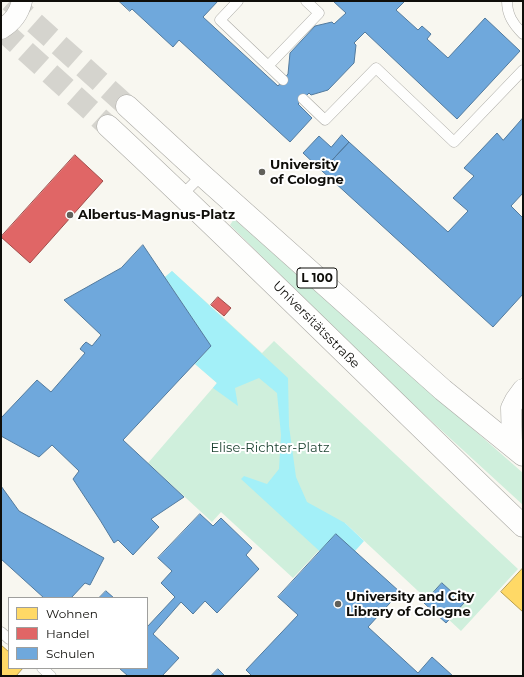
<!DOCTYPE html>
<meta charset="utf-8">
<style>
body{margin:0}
#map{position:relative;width:524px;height:677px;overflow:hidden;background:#f8f7f0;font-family:Montserrat,sans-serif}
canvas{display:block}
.frame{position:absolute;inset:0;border:2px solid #0f0e0a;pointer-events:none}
.legend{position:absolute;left:8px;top:597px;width:140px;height:72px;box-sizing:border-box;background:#fff;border:1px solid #9f9f9d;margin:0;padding:5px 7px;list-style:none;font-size:12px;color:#0f0e0a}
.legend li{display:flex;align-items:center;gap:8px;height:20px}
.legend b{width:20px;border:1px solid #9f9f9d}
</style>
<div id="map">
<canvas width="524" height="677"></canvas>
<div class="frame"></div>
<ul class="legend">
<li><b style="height:11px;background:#ffd966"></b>Wohnen</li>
<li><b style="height:11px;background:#e06666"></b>Handel</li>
<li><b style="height:11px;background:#6fa8dc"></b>Schulen</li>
</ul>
</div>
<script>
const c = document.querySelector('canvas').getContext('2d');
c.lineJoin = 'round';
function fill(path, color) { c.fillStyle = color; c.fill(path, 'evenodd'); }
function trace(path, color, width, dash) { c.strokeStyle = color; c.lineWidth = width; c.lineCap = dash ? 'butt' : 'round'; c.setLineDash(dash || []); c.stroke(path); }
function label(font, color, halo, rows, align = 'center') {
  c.font = font + ' Montserrat,sans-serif'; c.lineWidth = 4; c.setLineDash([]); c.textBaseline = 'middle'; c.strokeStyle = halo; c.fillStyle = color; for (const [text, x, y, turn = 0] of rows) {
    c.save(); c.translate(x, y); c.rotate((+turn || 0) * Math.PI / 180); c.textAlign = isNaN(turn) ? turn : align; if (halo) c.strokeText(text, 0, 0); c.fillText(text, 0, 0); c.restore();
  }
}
const green = new Path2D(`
 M234 219 523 473V505L393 386 230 225Z
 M172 271 262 353 274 341 518 569 461 631 345 523 293 578 221 512 212 522 148 463 217 383 195 364 211 346 165 277Z`);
const water = new Path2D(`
 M172 271 288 378 289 426 296 477 307 502 345 523 364 541 339 569 241 479 244 476 267 484 279 469 281 435 277 393 259 378 235 388 238 406 213 388 217 383 195 364 211 346 165 277Z`);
const homes = new Path2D(`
 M523 568V612L501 592Z
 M1 645 9 652V668H23L16 676H1Z`);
const shops = new Path2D(`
 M75 155 103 181 30 263 1 237Z
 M218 297 231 308 224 316 211 305Z`);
const schools = new Path2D(`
 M119 1H218L203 17 278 86 288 74 290 53 315 26 332 22 334 24 346 13 333 1H405L396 10 418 30 422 26 431 34 427 39 448 58 485 18 520 51 457 119 365 32 354 43 356 45 354 63 328 90 311 95 309 93 298 104 312 118 290 142 179 40 173 47 132 9 130 11Z
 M523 118V193L511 206 523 218V294L493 327 322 171 349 142 448 232 468 211 453 198 474 176 464 168 497 133 503 140Z
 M342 135 349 142 322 171 303 153 319 136 331 147Z
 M143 245 211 346 123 440 184 497 151 519 159 527 133 555 118 540 114 543 100 520 73 479 79 471 52 445 39 457 1 436V418L37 380 51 392 85 353 80 349 83 345 86 342 92 346 101 335 64 300 121 268Z
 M1 486 19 511 104 558 90 585 85 583 71 598H44L1 559Z
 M200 514 213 526 221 518 252 548 246 555 259 569 217 613 205 601 193 614 181 602 153 634 179 658 162 676H128L119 668H147V627L175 597 161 583 172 571 158 558Z
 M336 534 400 592 368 627 418 673 432 657 453 676H252L246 670 298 615 278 597Z
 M442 583 464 603 446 623 424 603Z
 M106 591 114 598H99Z
 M218 669 225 676H211Z`);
const primaryTunnel = new Path2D(`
 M10 1 127 106
 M1 29 108 126`);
const service = new Path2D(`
 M238 1 220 20 283 80
 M507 1C507 15 513 24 523 34
 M268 66 319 13 306 1
 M303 99 325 120 376 68 454 142 523 70
 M182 195 202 175
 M1 632 9 639
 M42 668 51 676`);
const minor = new Path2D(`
 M1 29C13 22 19 14 22 1
 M512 445 511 408 515 400 523 389`);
const primary = new Path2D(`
 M127 106 202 175 443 390 523 455
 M108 126C249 257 384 393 523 526`);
const markers = [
 [262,172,4,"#61605a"],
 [70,215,4,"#61605a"],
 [338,604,4,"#61605a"]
];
const shields = [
 [317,278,40]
];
const shieldNames = [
 ["L 100",317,278]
];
const poiNames = [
 ["University",270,165],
 ["of Cologne",270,180],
 ["Albertus-Magnus-Platz",78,215],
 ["University and City",346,597],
 ["Library of Cologne",346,612]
];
const streetNames = [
 ["Universitätsstraße",316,325,45]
];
const parkNames = [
 ["Elise-Richter-Platz",270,448]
];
fill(green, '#cfefdc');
fill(water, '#a3f0f8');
fill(homes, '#ffd966');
trace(homes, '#b79c4a', 1);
fill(shops, '#e06666');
trace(shops, '#a14c4a', 1);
fill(schools, '#6fa8dc');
trace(schools, '#527a9d', 1);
trace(primaryTunnel, '#d5d4ce', 22, [22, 11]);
trace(service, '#abaaa5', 11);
trace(minor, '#abaaa5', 21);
trace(primary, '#abaaa5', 23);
trace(service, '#fefefd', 10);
trace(minor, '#fefefd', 20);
trace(primary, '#fefefd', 22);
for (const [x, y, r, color] of markers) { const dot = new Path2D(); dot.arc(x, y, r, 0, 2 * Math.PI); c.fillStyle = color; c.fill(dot); trace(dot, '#fff', 1.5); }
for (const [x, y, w] of shields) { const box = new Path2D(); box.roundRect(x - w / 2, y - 10, w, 20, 3); c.fillStyle = '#fff'; c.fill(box); trace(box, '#0f0e0a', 1); }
label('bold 12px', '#0f0e0a', null, shieldNames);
label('bold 13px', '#0f0e0a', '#fff', poiNames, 'left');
label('13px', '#0f0e0a', '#fff', streetNames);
label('13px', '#193f2e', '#fff', parkNames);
</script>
